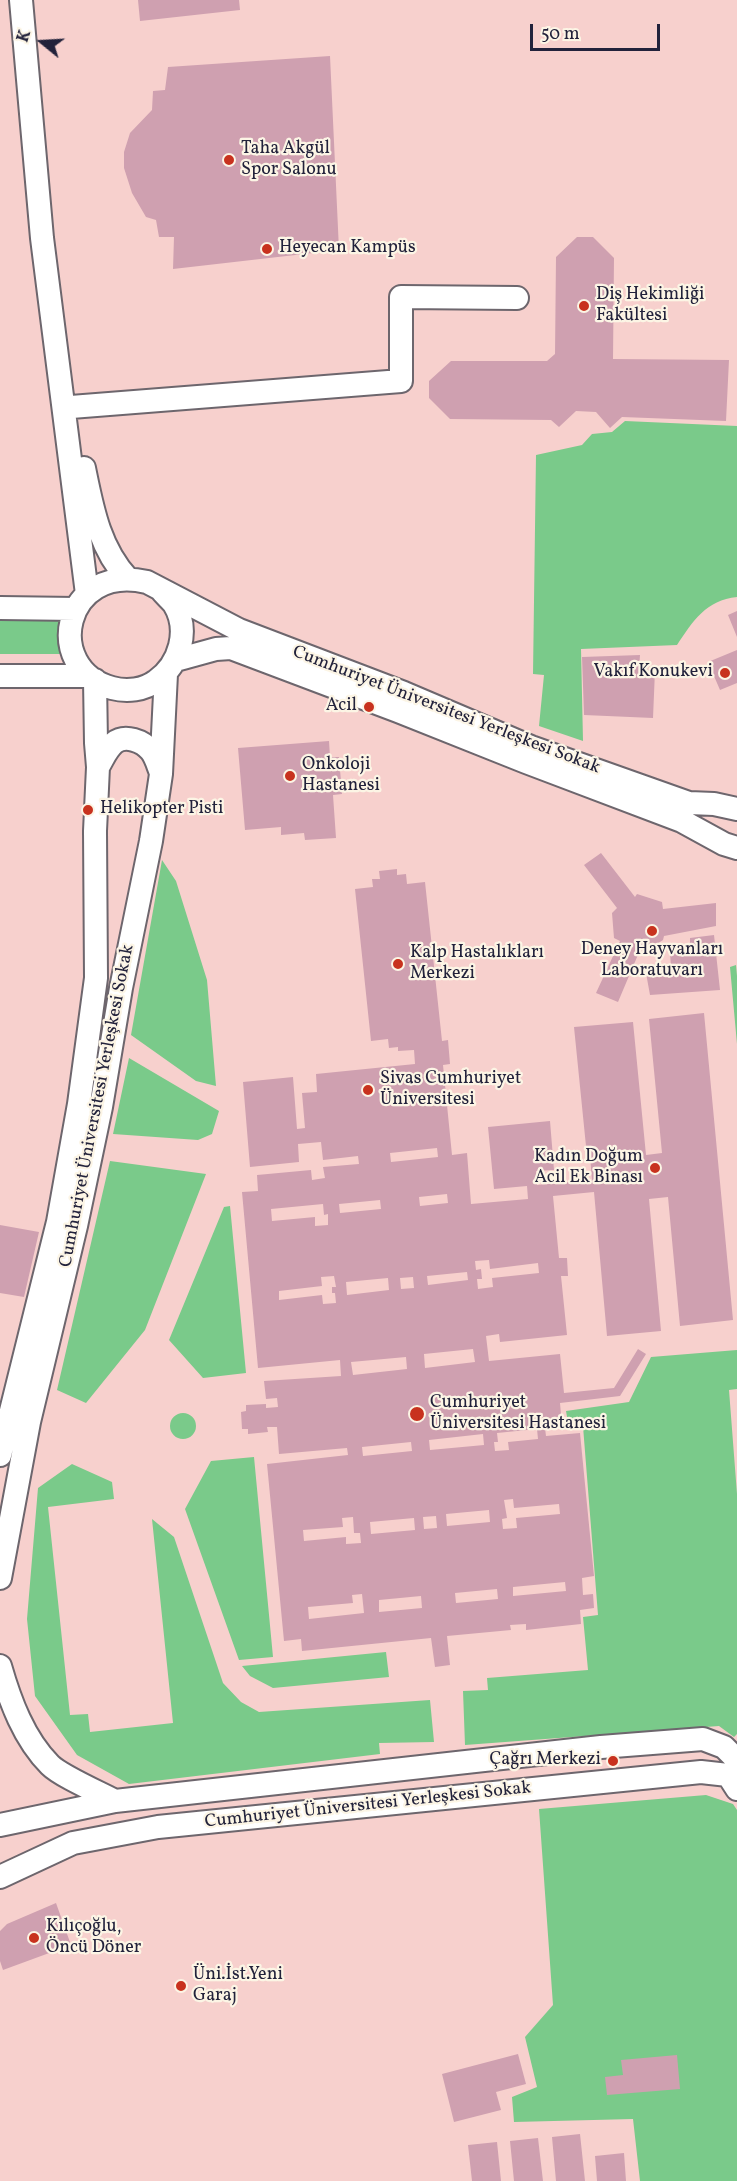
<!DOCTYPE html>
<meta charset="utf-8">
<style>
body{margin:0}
#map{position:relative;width:737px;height:2181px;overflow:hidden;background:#f7e3ca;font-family:Vollkorn,serif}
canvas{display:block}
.north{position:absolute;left:12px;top:12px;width:60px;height:60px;-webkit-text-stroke:4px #fcf5e5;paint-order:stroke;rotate:288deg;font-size:16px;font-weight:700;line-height:24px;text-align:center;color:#22223b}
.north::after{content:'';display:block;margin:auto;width:21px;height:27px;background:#22223b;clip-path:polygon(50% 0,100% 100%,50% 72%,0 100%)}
.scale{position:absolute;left:530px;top:24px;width:130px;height:27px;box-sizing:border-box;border:3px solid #22223b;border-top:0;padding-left:8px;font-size:18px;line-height:21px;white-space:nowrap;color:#22223b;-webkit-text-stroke:4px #fcf5e5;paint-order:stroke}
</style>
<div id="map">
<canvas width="737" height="2181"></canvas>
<div class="north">K</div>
<div class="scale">50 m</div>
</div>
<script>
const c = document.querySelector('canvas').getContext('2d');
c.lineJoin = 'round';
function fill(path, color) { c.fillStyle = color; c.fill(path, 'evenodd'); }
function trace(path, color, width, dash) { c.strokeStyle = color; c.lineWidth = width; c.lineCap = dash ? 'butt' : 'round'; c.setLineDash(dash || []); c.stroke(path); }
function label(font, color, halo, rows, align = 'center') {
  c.font = font + ' Vollkorn,serif'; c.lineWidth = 4.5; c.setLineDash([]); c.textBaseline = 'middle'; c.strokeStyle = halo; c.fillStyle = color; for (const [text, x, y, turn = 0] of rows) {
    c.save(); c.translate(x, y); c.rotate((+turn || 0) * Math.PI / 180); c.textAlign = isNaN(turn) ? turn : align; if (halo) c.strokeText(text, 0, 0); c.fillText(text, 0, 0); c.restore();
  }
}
const built = new Path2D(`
 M0 0H737V2181H0Z`);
const green = new Path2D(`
 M625 421 737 426V597C706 600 693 621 677 645L581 649 583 741 539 726 544 675 533 674 536 455 582 445 592 434 612 432Z
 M0 618 69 619 70 654H0Z
 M162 860 176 881 207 980 216 1086 196 1081 131 1035Z
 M736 965 737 976V1044L730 967Z
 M129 1058 219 1111 212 1134 198 1140 113 1134Z
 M110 1161 206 1174 145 1330 86 1403 57 1390Z
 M230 1206 246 1373 203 1378 169 1340 224 1207Z
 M737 1350V1389L729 1390 737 1494V1734L734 1737 719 1726 465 1745 463 1691 488 1690 487 1678 588 1670 583 1617 598 1615 584 1439 583 1426 569 1428 566 1411 629 1402 651 1357Z
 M170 1426a13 13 0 1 1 26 0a13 13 0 1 1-26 0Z
 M254 1457 273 1657 239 1660 185 1509 211 1461Z
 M72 1464 112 1482 114 1499 48 1507 70 1715 88 1714 90 1732 173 1723 152 1519 174 1537 223 1683 241 1702 259 1712 430 1700 434 1742 379 1743 380 1754 129 1784 77 1755 35 1696 27 1619 38 1488Z
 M386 1652 389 1677 273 1688 250 1676 242 1666Z
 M706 1795 733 1804 737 1810V2181H640L633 2119 514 2122 512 2097 537 2087 525 2037 553 2005 539 1809Z`);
const building = new Path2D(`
 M138 0H239L240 10 140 21Z
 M330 56 339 250 173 269 174 237H159L156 220 146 217 132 193 124 168V152L130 133 152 110 153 91 165 90 168 67Z
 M577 237H593L614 258 613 359 729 360 726 421 622 417 610 428 596 412 576 411 559 427 551 420 450 419 429 398V381L451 361H547L555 354 556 257Z
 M737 611V637L728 615Z
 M737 650V683L720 690 708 662Z
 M640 655 639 669 655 670 653 718 584 715 582 657Z
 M329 741 330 757H339L342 794 333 795 336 838 305 840 304 833 281 835V827L245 830 238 748Z
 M601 853 635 897 637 894 662 902 663 909 716 903V926L664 936 663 940 646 951 640 950 618 1002 596 993 620 941 614 938 612 913 617 908 584 865Z
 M397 869V875L406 874 407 884 425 882 442 1041 448 1040 450 1064 443 1065 452 1155 467 1153 471 1204 528 1199 527 1186 494 1189 488 1127 550 1121 554 1170 536 1171 537 1185 592 1180 590 1156H587L574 1027 633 1022 646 1155 662 1153 649 1019 704 1013 733 1320 680 1326 668 1197 649 1199 661 1331 607 1336 594 1192 553 1196 559 1258H567L568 1276H561L567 1335 500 1342 499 1334 486 1336 489 1361 560 1354 564 1393 614 1388 638 1349 646 1354 620 1396 560 1403 562 1426 545 1428 546 1436 580 1433 594 1576 582 1578 583 1595 593 1594 594 1608 580 1610 581 1624 526 1630V1624L510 1625 511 1630 447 1636 450 1665 435 1667 431 1638 302 1651 301 1639 284 1641 267 1464 348 1455 347 1448 279 1454 277 1427H267L268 1432 248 1434V1429H242L241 1412 246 1411V1405L266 1404V1408L278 1407 277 1398 266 1399 264 1381 341 1376 340 1360 258 1368 242 1192 258 1191 257 1175 311 1170 312 1180 325 1178 323 1167 359 1164 358 1156 323 1160 321 1142 298 1144 299 1162 250 1167 243 1082 293 1077 297 1129 305 1128 302 1093 317 1092 316 1074 415 1064 414 1050 398 1051V1047L389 1048 388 1039 371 1041 355 889 373 887 372 879H380L379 871ZM437 1148 438 1157 391 1162 390 1153ZM447 1194 448 1203 420 1206 419 1197ZM380 1200 381 1209 340 1213 339 1204ZM323 1204 324 1215 328 1214V1225L315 1226V1217L272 1221 271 1209ZM489 1260 490 1269 538 1263 539 1273 492 1278 493 1287 478 1289 477 1279H482L481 1269 476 1270 475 1261ZM467 1272 468 1280 428 1285 427 1276ZM334 1276 336 1287H332V1293H335L336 1303 323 1304 322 1295 279 1300V1291L322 1286 321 1277ZM413 1277 414 1288 401 1289 400 1278ZM388 1278 389 1290 347 1295 346 1282ZM473 1349 475 1362 425 1368 424 1354ZM406 1357 407 1369 353 1375 351 1362ZM537 1429 538 1439 508 1442 509 1450 495 1451 494 1442H498L497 1433ZM483 1434 484 1445 430 1450 429 1440ZM411 1442 412 1451 363 1456 362 1447ZM513 1499 514 1508 559 1504 560 1514 516 1518 517 1528 503 1529 502 1519 507 1518 504 1500ZM489 1510 490 1522 447 1526 446 1514ZM436 1516 437 1528 424 1529 423 1517ZM353 1517 354 1533H360L361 1543 346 1544V1537L304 1541 303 1530 343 1527 342 1518ZM414 1518 415 1530 371 1534 370 1522ZM565 1582 566 1591 513 1596V1587ZM497 1589 498 1599 456 1603 455 1593ZM362 1594 364 1613 309 1619 308 1607 353 1603 352 1595ZM421 1596 422 1608 379 1612V1600Z
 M714 935 720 990 650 995 646 973 671 968 670 952 690 949V938Z
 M0 1225 39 1232 24 1297 0 1293Z
 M56 1903 71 1945 3 1970 0 1961V1931L7 1924Z
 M518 2054 526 2084 496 2092 501 2110 454 2122 442 2074Z
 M677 2055 680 2089 607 2095 605 2077 623 2075 621 2060Z
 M580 2134 585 2181H556L552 2137Z
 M538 2138 543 2181H514L510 2141Z
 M497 2142 501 2181H472L468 2145Z
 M624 2153 626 2181H597L595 2156Z`);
const minor = new Path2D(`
 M21 0 42 238 87 594
 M71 407 401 381V297L517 298
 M84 468C92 507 99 548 128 579
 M161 590C165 595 170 599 174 604 190 630 180 664 156 681 144 690 127 692 112 688 42 669 63 562 147 582L239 630 404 693 531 747 689 803 714 804 737 809
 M0 608 76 609
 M176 660 216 649 231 648 398 711 526 762 682 821 724 844 737 848
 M0 676H88
 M98 767C103 759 106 750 114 743 125 734 143 741 151 751 156 757 158 766 161 773
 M0 1455 58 1222 79 1104 96 978 95 831 98 767 96 743 95 680
 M0 1578 29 1422 76 1226 101 1107 121 988 151 841 161 774 166 674
 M0 1666C10 1701 24 1739 50 1765 61 1776 100 1793 115 1801
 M0 1825 115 1801 601 1747 703 1739 724 1747 737 1760
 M0 1877 73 1843 158 1827 701 1772 728 1775 737 1789`);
const markers = [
 [229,160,6,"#c8321e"],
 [267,249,6,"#c8321e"],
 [584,306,6,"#c8321e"],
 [725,673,6,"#c8321e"],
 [369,707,6,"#c8321e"],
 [290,776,6,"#c8321e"],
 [88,810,6,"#c8321e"],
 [652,931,6,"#c8321e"],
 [398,964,6,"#c8321e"],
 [368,1090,6,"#c8321e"],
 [655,1168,6,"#c8321e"],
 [417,1414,8,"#c8321e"],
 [613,1761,6,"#c8321e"],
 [34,1938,6,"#c8321e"],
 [181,1986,6,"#c8321e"]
];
const poiNames = [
 ["Taha Akgül",241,150],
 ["Spor Salonu",241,171],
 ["Heyecan Kampüs",279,249],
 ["Diş Hekimliği",596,296],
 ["Fakültesi",596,317],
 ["Vakıf Konukevi",713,673,"right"],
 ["Acil",357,707,"right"],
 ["Onkoloji",302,766],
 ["Hastanesi",302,787],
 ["Helikopter Pisti",100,810],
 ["Deney Hayvanları",652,951,"center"],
 ["Laboratuvarı",652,972,"center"],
 ["Kalp Hastalıkları",410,954],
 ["Merkezi",410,975],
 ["Sivas Cumhuriyet",380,1080],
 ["Üniversitesi",380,1101],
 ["Kadın Doğum",643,1158,"right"],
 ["Acil Ek Binası",643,1179,"right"],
 ["Cumhuriyet",430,1404],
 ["Üniversitesi Hastanesi",430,1425],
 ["Çağrı Merkezi",601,1761,"right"],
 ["Kılıçoğlu,",46,1928],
 ["Öncü Döner",46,1949],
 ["Üni.İst.Yeni",193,1976],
 ["Garaj",193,1997]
];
const streetNames = [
 ["Cumhuriyet Üniversitesi Yerleşkesi Sokak",446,711,21],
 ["Cumhuriyet Üniversitesi Yerleşkesi Sokak",98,1106,-79],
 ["Cumhuriyet Üniversitesi Yerleşkesi Sokak",368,1806,-6]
];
fill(built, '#f7d0cd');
fill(green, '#7aca8a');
fill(building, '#cfa0b0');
trace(minor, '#6d666d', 26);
trace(minor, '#fff', 22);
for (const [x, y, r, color] of markers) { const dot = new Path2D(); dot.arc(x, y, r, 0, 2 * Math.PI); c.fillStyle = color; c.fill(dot); trace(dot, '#fcf5e5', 2); }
label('18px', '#22223b', '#fcf5e5', poiNames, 'left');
label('18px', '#22223b', '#fcf5e5', streetNames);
</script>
